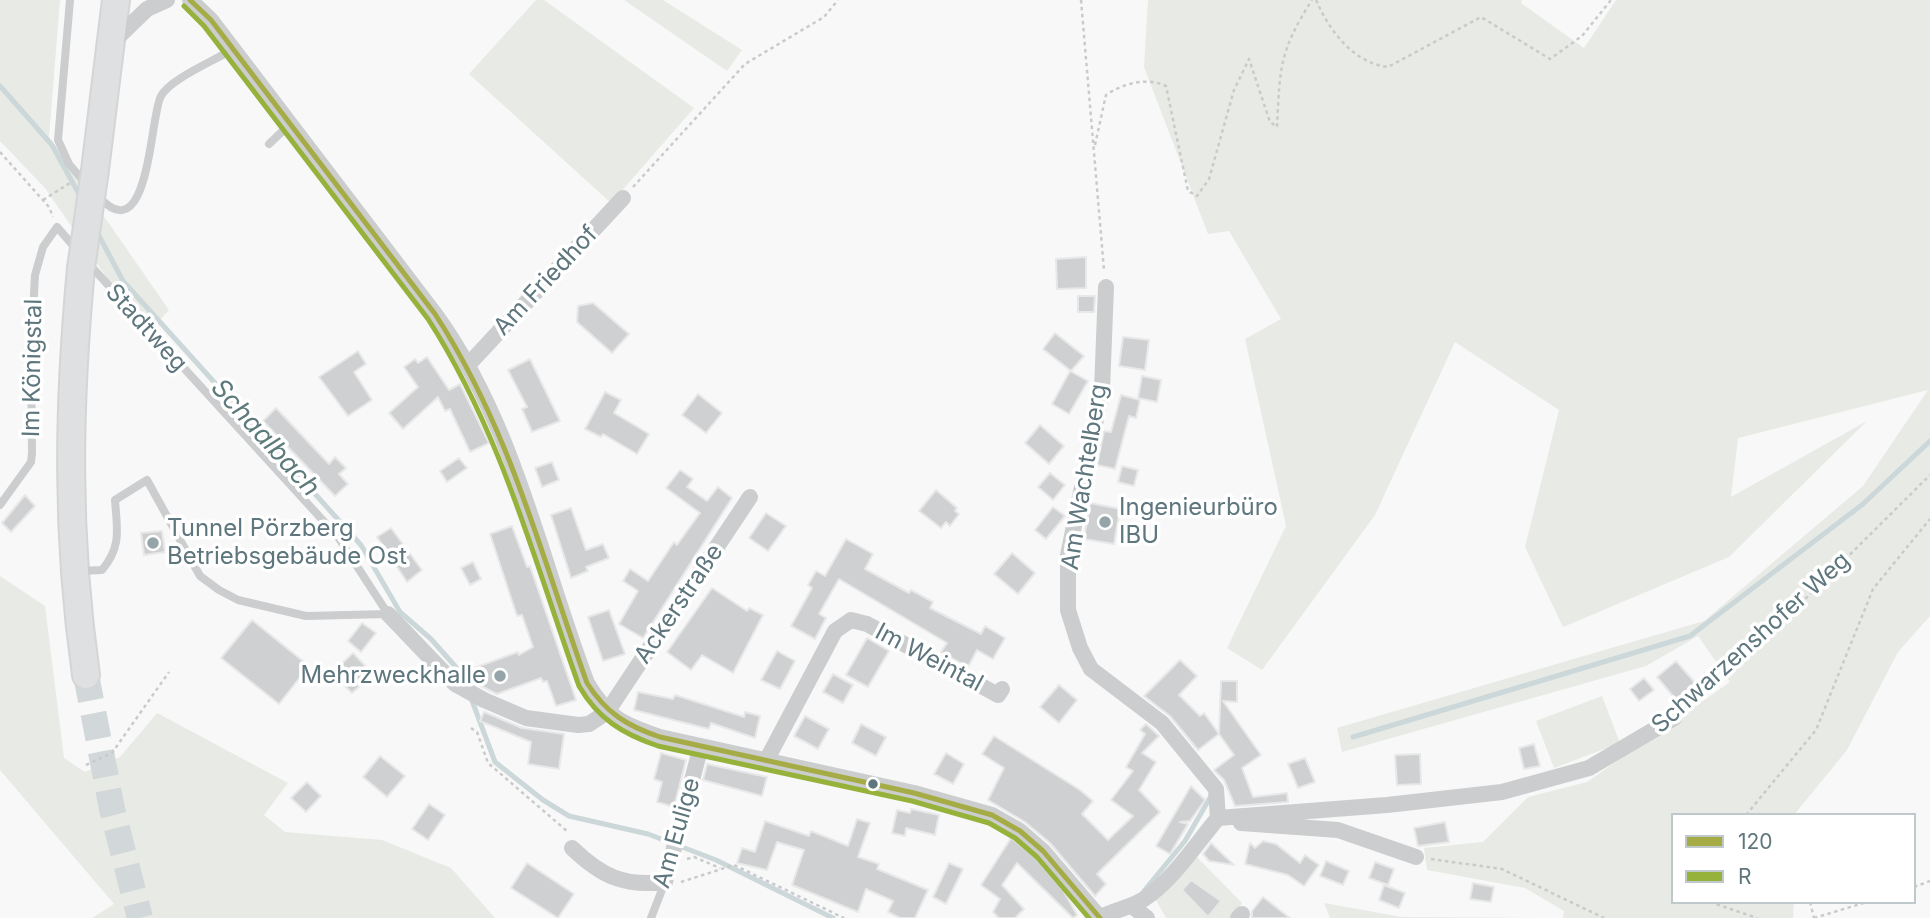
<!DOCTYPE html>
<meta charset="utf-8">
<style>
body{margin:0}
#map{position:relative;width:1930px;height:918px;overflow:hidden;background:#f8f8f8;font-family:Inter,sans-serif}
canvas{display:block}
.legend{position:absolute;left:1671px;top:813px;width:245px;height:91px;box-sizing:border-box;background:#fff;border:2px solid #bfc8cb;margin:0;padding:9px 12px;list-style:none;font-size:21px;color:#5e767d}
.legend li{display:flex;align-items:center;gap:14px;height:35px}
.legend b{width:35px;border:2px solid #bfc8cb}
</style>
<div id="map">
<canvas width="1930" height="918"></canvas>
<ul class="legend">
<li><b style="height:9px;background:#a6ac45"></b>120</li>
<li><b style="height:9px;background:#97b23b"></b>R</li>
</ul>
</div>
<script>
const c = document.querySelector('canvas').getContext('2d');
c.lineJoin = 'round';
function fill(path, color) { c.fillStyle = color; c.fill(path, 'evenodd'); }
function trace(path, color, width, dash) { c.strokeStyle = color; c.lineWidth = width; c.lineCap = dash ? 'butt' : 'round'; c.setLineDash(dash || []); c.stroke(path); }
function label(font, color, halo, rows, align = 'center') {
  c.font = font + ' Inter,sans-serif'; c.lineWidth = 7; c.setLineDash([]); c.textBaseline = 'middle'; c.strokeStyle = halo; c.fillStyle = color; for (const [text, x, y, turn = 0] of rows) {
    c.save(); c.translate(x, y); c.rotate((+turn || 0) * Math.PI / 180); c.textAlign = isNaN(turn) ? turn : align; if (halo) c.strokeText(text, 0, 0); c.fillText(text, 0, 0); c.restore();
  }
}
const green = new Path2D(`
 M0 0H60L49 137 169 310 146 335 45 188 0 141Z
 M536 0H544L694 108 611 203 469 74Z
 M624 0H663L742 50 727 71Z
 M1148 0H1522L1521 3 1584 48 1616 0H1930V616L1898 652 1847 750 1794 815H1673V902H1794L1793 918H1563L1564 911 1525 888 1427 870 1424 848 1483 842 1528 797 1587 782 1730 682 1698 636 1646 666 1342 752 1337 728 1704 621 1863 486 1928 390 1738 438 1731 497 1867 421 1729 557 1563 627 1525 547 1559 410 1455 342 1375 515 1262 670 1227 648 1286 526 1245 339 1281 319 1229 231 1208 234 1144 67Z
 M0 576 45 606 64 758 85 772 120 757 157 713 288 783 264 815 285 832 382 840 451 868 495 918H92L114 904 0 770Z
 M1602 696 1620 743 1554 768 1536 721Z
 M1195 855 1242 903 1233 918H1166L1156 900Z
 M1324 903 1402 917 1546 918H1330Z`);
const stream = new Path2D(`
 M0 86 52 145 81 198
 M97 232 123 281 361 545 400 612 431 639 462 674 466 686
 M471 698 495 762 543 800 569 816 648 834 716 860 833 918
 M1353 737 1690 636 1863 504 1930 441
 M1144 891 1185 841 1211 796`);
const building = new Path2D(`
 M1086 257V288L1057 289 1056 259Z
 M1078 296H1095L1094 312H1078Z
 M593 303 629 334 612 353 577 322 578 306Z
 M1055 333 1084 356 1071 371 1043 349Z
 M1123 337 1149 340 1145 370 1119 366Z
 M358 351 366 364 354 372 372 400 348 416 319 377Z
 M427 357 449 390 460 384 489 443 470 452 450 409 445 411 438 397 403 429 389 413 418 387 404 367 415 359 418 363Z
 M530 359 560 421 532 432 522 409 527 407 508 370Z
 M1070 371 1088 381 1069 414 1052 404Z
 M1142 376 1161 380 1157 402 1138 398Z
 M605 392 621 400 614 413 649 434 637 454 603 434 601 437 585 429Z
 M698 394 722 413 706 433 682 415Z
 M1121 395 1140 400 1136 418 1129 416 1115 469 1097 465 1104 431 1111 432Z
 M276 408 329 464 335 457 346 468 339 474 348 484 335 496 263 421Z
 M1040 425 1064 446 1049 464 1025 443Z
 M459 458 467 468 447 482 440 471Z
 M552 462 559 480 542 487 535 468Z
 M1122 466 1138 470 1134 486 1118 482Z
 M680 470 693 479 687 487 707 501 718 487 732 498 643 638 619 624 638 591 623 581 630 569 648 581 674 542 677 545 700 513 666 488Z
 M1050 473 1065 485 1053 500 1038 487Z
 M936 490 957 508 955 511 959 514 950 526 946 522 941 528 919 511Z
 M25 495 35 506 11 532 2 523Z
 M1090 503 1120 509 1114 544 1084 539Z
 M1053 507 1065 516 1046 539 1035 530Z
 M571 508 586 550 603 544 609 558 586 567 588 571 571 578 551 515Z
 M766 513 786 526 768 551 749 538Z
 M512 526 527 567 530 566 576 700 556 706 547 681 543 682 541 678 497 694 481 686 474 668 518 652 519 655 533 647 522 615 517 616 490 534Z
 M391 528 422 570 407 582 377 537Z
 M162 531 165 552 144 555 141 533Z
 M846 539 873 554 865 569 909 593 911 590 933 602 930 608 981 634 985 626 1005 638 993 659 977 650 968 667 941 652 947 643 839 579 819 614 826 618 815 639 791 626 812 588 808 585 816 571 825 576Z
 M1012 553 1035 573 1018 594 994 574Z
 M473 562 481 579 470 585 461 568Z
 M712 588 747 611 749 608 763 615 733 673 702 655 691 670 667 652Z
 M609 610 625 654 603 661 588 617Z
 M252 620 309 666 279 704 221 658Z
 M362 623 376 633 361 652 348 641Z
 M867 638 889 651 868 687 846 675Z
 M777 651 795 661 780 689 761 680Z
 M353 653 373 674 352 693 332 673Z
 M1180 660 1197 676 1179 695 1200 716 1204 713 1219 734 1198 750 1170 716 1144 696Z
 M1676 661 1698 686 1678 702 1657 677Z
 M833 674 853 685 843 703 823 692Z
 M1644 678 1654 690 1639 701 1630 689Z
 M1221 681H1237V702L1223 701 1261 755 1242 768 1253 797 1287 793 1288 802 1235 806 1224 780 1214 770 1234 755 1219 734Z
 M1059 685 1077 700 1059 723 1040 707Z
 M638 692 673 699 675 695 744 717 745 712 760 716 755 738 711 723 709 729 634 710Z
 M484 712 522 728 564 734 559 769 528 764 531 742 480 721Z
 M805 716 829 729 818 749 794 736Z
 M861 724 886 737 876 756 852 743Z
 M1146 724 1159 736 1142 753 1156 762 1139 790 1160 812 1097 874 1106 884 1095 896 1050 843 1025 822 988 800 1004 768 982 754 994 736 1080 790 1093 801 1082 814 1108 840 1133 816 1111 800 1133 771 1126 767 1145 734 1140 730Z
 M1534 744 1540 766 1524 769 1519 748Z
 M661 753 686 760 674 807 657 802 662 782 654 779Z
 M946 753 964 764 953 784 934 774Z
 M1420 754 1421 784 1397 785 1395 755Z
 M380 756 405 776 387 797 363 777Z
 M1305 758 1315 782 1298 788 1288 764Z
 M707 764 767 777 762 796 703 780Z
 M307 782 321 796 306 812 291 798Z
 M1191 786 1205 800 1190 821 1180 822 1188 824 1170 854 1156 846Z
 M429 804 445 815 428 840 412 829Z
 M911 809 939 815 935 835 906 828 905 836 892 833 897 810 910 813Z
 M857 819 870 823 858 857 879 864 877 869 928 890 915 918H900L888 912 893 901 866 889 858 912 792 885 804 850 777 842 767 870 737 863 742 848 755 852 765 821 809 836 811 831 848 846Z
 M1445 822 1449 842 1418 846 1414 828Z
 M1011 838 1036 858 1063 890 1077 915 1073 918 1017 863 1002 885 1024 909 1015 918H999L993 912 1000 899 981 885Z
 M1263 841 1276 844 1300 863 1305 855 1319 865 1304 886 1288 875 1245 864 1250 843 1255 848Z
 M1211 843 1234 865 1209 861 1203 854Z
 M1326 861 1349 871 1343 885 1320 876Z
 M1375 862 1394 869 1388 885 1369 878Z
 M527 863 574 894 558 918 511 888Z
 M949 863 963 869 946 904 933 897Z
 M1191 880 1221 901 1208 917 1182 890Z
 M1473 883 1494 887 1491 902 1470 899Z
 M1384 885 1405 893 1399 908 1379 900Z
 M1263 897 1290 918H1252V911Z`);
const primaryTunnel = new Path2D(`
 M86 675 112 809 140 918`);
const path = new Path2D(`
 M1081 0 1104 270
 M1316 0C1329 30 1353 63 1388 67L1481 17 1550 59 1582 36 1611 0
 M1095 145 1106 95C1124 83 1147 77 1166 86L1188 191 1197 196 1209 179 1234 90 1249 59 1270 122 1277 127C1280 67 1279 52 1312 0
 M0 152 49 207 53 217
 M633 187 745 64 824 17 838 0
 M43 200 70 183
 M1686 707 1785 619 1930 475
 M471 728 477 732 488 763 568 832
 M86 765 112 753 169 672
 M1746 815 1816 730 1873 589 1930 519
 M687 859 694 857 720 868
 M1431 859 1502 869 1604 918
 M681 882 734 865 844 918
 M1914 887 1930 881
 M1710 902 1757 918
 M1810 902 1814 918
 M1814 918 1867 902`);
const service = new Path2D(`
 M70 0 58 140 69 164 87 185
 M269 144 290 124
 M99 197C150 253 150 114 161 96 170 79 214 61 233 49
 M89 264 338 537 388 614
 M0 505 31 462 32 453 31 352 35 275 43 247 57 227 78 251
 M80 571 102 570C122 546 117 529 115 500L147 480 200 576 219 590 238 600 306 616 388 614
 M651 918 665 882`);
const minor = new Path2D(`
 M190 0 211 20 435 314C514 423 540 559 587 683 608 718 622 724 660 737L914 793 992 815 1020 831 1043 851 1100 918
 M113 42 147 9 167 0
 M1106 287 1102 390 1068 555V610L1080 648 1091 669 1162 723 1216 789 1218 818
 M469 364 623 198
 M388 614 455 684 484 700 526 718 578 725 589 724 607 712 750 497
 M766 761 835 631 851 620 867 624 998 695 1002 689
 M1218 818 1387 805 1502 792 1589 768 1674 718
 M1241 823 1338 830 1416 857
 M572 848C601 876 624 887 665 882L701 746
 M1132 906 1147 918
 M1099 918C1114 910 1130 908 1144 899 1173 880 1196 844 1218 818
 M1238 918 1242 914`);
const primary = new Path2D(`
 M95 170 116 0
 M81 268C68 409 66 534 86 675`);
const primaryBridge = new Path2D(`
 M81 268 95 170`);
const bus1 = new Path2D(`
 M190 0 211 20 435 314C510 429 541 555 587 683 606 713 627 726 660 737L914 793 992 815 1020 831 1043 851 1100 918`);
const bus2 = new Path2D(`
 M184 6 204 26 428 319C501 432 534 560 579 686 598 719 623 734 658 746L912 801 989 823 1015 838 1037 857 1089 918`);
const markers = [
 [1105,522,7,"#94a4a8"],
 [153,543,7,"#94a4a8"],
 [500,676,7,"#94a4a8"],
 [873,784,6,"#5e767d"]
];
const streetNames = [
 ["Am Friedhof",546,281,-47],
 ["Stadtweg",146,328,48],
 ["Im Königstal",33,368,-89],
 ["Am Wachtelberg",1085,477,-81],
 ["Ackerstraße",679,604,-56],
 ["Schwarzenshofer Weg",1751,643,-42],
 ["Im Weintal",929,658,28],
 ["Am Eulige",677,833,-74]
];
const poiNames = [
 ["Ingenieurbüro",1119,508],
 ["IBU",1119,536],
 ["Tunnel Pörzberg",167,529],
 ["Betriebsgebäude Ost",167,557],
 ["Mehrzweckhalle",486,676,"right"]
];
const waterNames = [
 ["Schaalbach",265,438,48]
];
fill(green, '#e8eae5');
trace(stream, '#cbd7d8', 5);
fill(building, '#ced0d1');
trace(building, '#e8e8e8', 2);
trace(primaryTunnel, '#d2d8d9', 26, [26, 13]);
trace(primary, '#d4d5d6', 30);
trace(path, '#c9cbcb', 2.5, [3.5, 3.5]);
trace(service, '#cbcdce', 8);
trace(minor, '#cbcdce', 16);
trace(primary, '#dfe0e1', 26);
trace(primaryBridge, '#d4d5d6', 30, []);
trace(primaryBridge, '#dfe0e1', 26);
trace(bus1, '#a6ac45', 5);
trace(bus2, '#97b23b', 5);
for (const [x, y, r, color] of markers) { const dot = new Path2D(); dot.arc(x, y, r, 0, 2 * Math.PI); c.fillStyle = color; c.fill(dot); trace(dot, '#fff', 2.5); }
label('24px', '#5e767d', '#fff', streetNames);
label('24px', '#5e767d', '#fff', poiNames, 'left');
label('italic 26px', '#5e7b7c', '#fff', waterNames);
</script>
